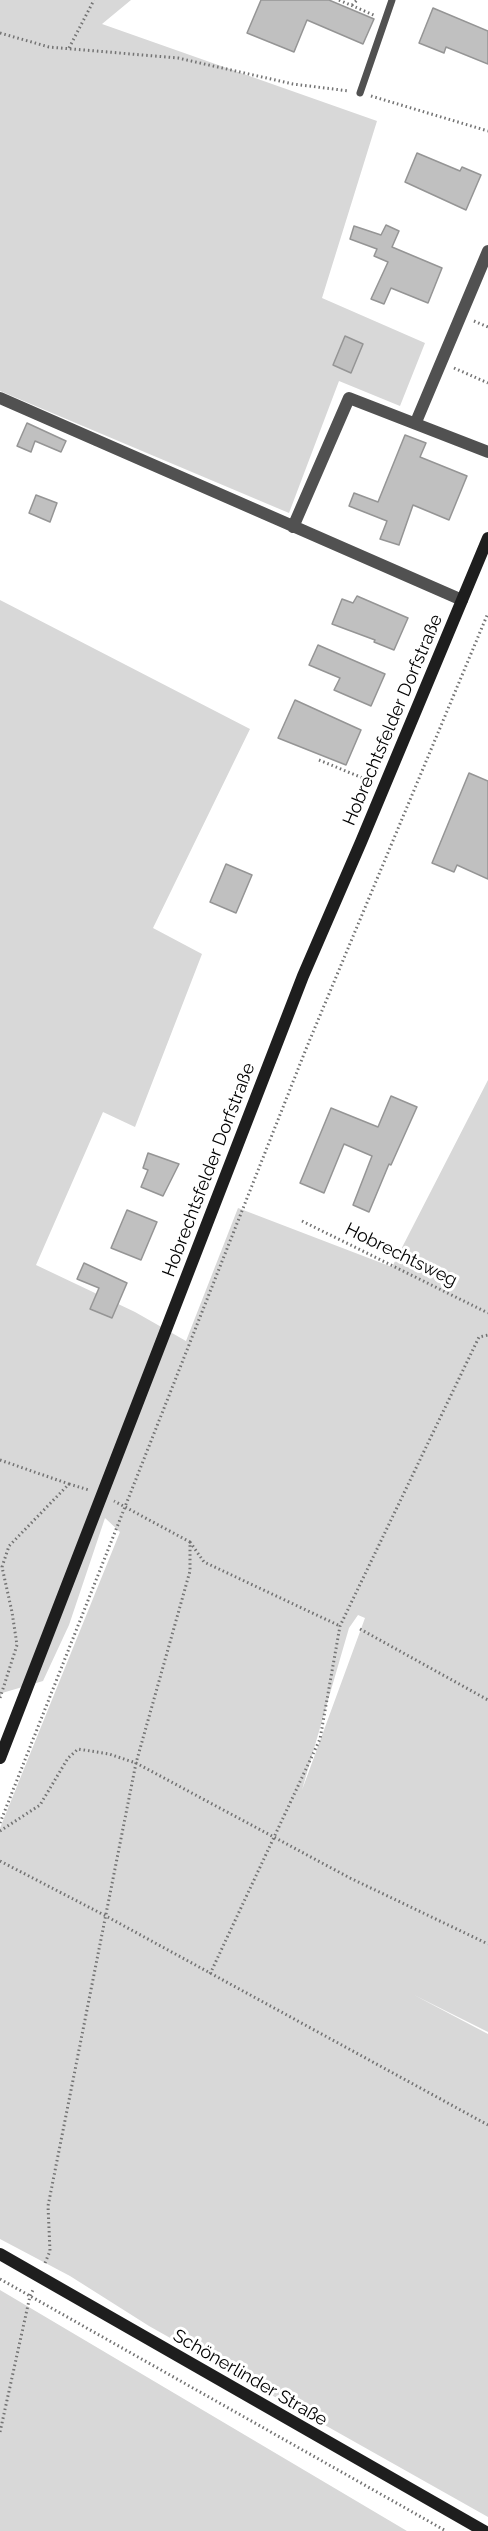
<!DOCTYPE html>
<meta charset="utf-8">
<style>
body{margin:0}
canvas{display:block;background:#fff}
</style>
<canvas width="488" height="2531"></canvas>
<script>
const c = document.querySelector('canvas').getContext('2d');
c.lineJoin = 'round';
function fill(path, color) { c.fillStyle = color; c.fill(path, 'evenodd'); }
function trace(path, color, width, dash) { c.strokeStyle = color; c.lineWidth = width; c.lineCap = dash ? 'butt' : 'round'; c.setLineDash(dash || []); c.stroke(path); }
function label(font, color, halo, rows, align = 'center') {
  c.font = font + ' Raleway,sans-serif'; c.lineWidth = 6; c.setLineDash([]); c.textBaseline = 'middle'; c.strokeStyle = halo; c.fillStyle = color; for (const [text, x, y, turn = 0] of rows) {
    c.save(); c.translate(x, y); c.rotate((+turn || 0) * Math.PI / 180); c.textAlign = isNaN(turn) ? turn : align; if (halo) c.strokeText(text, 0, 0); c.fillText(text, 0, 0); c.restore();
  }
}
const green = new Path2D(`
 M0 0H131L102 24 377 121 322 298 425 343 400 406 339 381 289 513 0 391Z
 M0 600 250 729 153 928 202 954 135 1127 103 1112 36 1265 135 1312 186 1341 238 1208 392 1267 488 1080V2032L414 1995 488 2034V2517L149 2326 70 2276 0 2239V1828L120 1532 105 1518 69 1625 43 1681 2 1693 0 1698ZM358 1615 365 1618 302 1790 349 1628Z
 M0 2290 407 2531H0Z`);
const building = new Path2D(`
 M261 0H329L374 19 363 44 307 20 294 52 247 33Z
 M433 8 488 31V64L446 47 444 53 419 43Z
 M417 153 460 171 462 167 481 175 466 210 405 182Z
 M386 225 399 231 392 247 442 268 428 303 391 288 384 304 371 299 388 262 374 256 377 249 350 239 354 226 381 235Z
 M345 336 363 344 351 373 333 365Z
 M27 423 66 441 61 452 35 441 31 452 17 446Z
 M405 435 426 443 420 457 467 476 449 520 413 505 399 545 380 539 387 521 349 506 354 493 378 502Z
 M36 495 57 503 50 522 29 513Z
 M357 596 408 618 394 650 374 642 375 640 332 624 342 599 353 603Z
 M318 645 385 674 371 706 334 690 340 678 309 665Z
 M295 700 361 730 346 765 278 738Z
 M469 773 488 781V879L457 865 454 872 432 863Z
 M226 864 252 875 236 913 210 902Z
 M391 1096 417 1107 391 1165 389 1164 369 1212 353 1205 372 1156 344 1144 324 1193 300 1183 331 1108 378 1127Z
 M148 1153 179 1164 163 1196 141 1187 148 1170 143 1168Z
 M127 1210 157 1222 141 1260 111 1248Z
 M84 1263 127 1283 112 1318 90 1309 99 1288 77 1279Z`);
const path = new Path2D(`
 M339 0 376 16
 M352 5 357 0
 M0 33 49 47 178 58 293 84 349 91
 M69 48 94 0
 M371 96 488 131
 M474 321 488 327
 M454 368 488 383
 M319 760 370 781
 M302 1221 488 1313
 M0 1460 69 1484 9 1546 2 1567 12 1612 17 1645 0 1698
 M69 1484 89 1490
 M190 1542 204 1562 340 1626
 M360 1629 488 1700
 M0 1823 306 1049 488 613
 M0 1831 40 1805 68 1758 78 1749 109 1754 136 1763 350 1878 488 1944
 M0 1861 104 1915 488 2125
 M210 1974 320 1739 340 1626 479 1337 488 1335
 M45 2263 50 2251 48 2206 136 1763 190 1571V1542L114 1501
 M0 2279 446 2531
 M0 2432 30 2296 34 2288`);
const lane = new Path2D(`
 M360 93 392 0`);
const street = new Path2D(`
 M0 398 462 600
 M416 422 488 251
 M293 527 349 398 488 452`);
const secondary = new Path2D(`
 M0 1758 303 976 361 842 488 538
 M0 2254 484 2531`);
const streetNames = [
 ["Hobrechtsfelder Dorfstraße",393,720,-67],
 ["Hobrechtsfelder Dorfstraße",209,1170,-69],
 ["Hobrechtsweg",401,1255,26],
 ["Schönerlinder Straße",250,2378,30]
];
fill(green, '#d8d8d8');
fill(building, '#c0c0c0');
trace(building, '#959595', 1.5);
trace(path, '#737373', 3, [1.5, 3]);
trace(lane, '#515151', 7);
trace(street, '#515151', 12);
trace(secondary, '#1e1e1e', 12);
label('18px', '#000', '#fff', streetNames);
</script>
